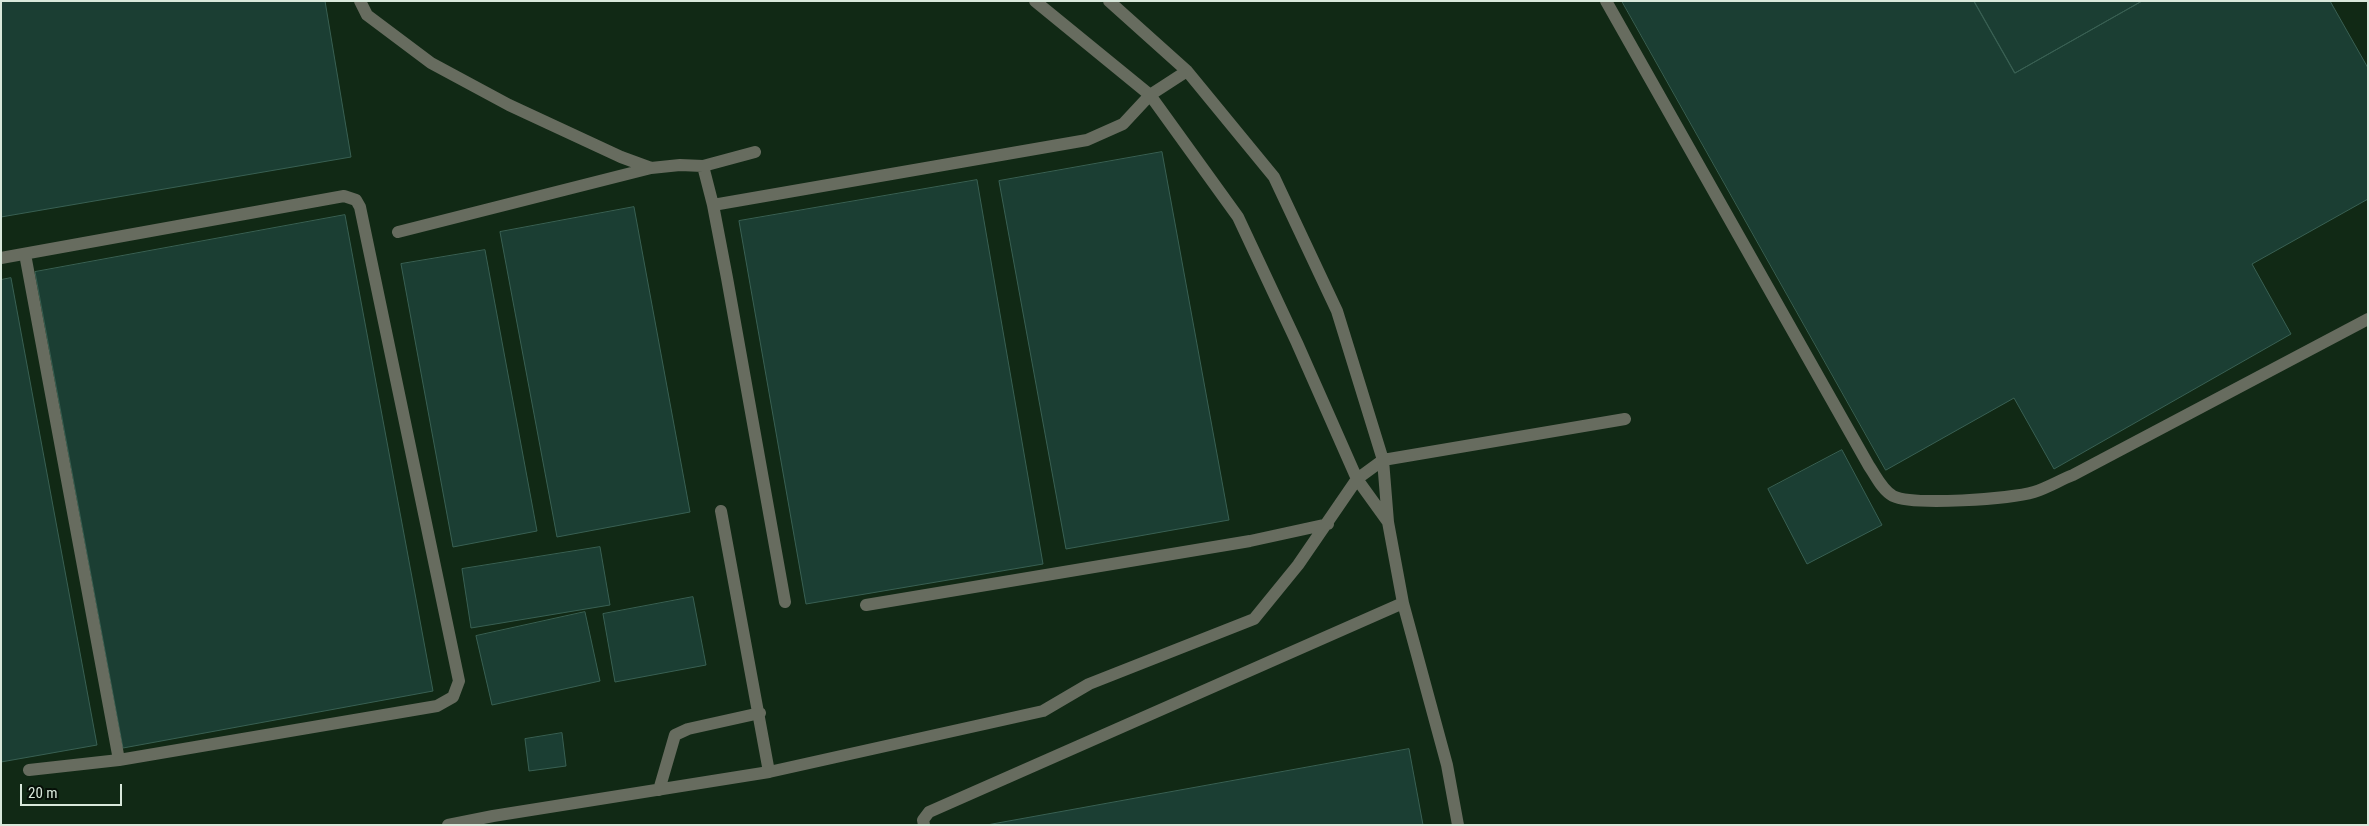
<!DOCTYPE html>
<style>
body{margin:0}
#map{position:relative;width:2369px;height:826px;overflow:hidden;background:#112915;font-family:"Roboto Condensed",sans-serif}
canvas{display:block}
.frame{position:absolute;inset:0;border:2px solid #d9e8db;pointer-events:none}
.scale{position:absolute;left:20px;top:784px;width:102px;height:22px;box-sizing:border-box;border:2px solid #d9e8db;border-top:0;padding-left:6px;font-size:15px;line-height:18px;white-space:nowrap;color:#d9e8db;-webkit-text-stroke:4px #060f07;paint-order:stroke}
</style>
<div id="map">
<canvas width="2369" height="826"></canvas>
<div class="frame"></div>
<div class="scale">20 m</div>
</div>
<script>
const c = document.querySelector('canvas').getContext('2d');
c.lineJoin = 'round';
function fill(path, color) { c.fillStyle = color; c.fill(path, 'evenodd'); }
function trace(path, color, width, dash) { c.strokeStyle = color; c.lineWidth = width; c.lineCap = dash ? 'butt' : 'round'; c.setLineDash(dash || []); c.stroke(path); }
const building = new Path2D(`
 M1 1H325L351 157 1 217Z
 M1622 1H1974L2015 73 2142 1H2330L2368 68V199L2252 264 2291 334 2054 469 2014 398 1886 470Z
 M1974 1H2142L2015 73Z
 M1162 152 1229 520 1066 549 999 181Z
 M977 180 1043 564 806 604 739 221Z
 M634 207 690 512 557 537 500 232Z
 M345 215 433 691 123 748 35 272Z
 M485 250 537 531 453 547 401 264Z
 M11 278 97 745 1 762V280Z
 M1842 450 1882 525 1807 564 1768 489Z
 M600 547 610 605 471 628 462 569Z
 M693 597 706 665 615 682 603 614Z
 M585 612 600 681 492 705 476 636Z
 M562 733 566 766 529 771 525 739Z
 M1409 749 1423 825H987Z`);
const minor = new Path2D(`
 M360 1 367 15 431 63 509 105 621 157 651 168 680 165 703 166 713 205 727 278 785 602
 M1035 1 1150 95 1238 217 1297 343 1357 479 1388 522
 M1109 1 1187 71 1274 177 1337 311 1383 460 1388 522 1403 603 1447 765 1458 825
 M1606 1 1869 466C1876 476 1882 490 1893 496 1913 506 2011 499 2034 492 2047 488 2060 480 2073 475L2368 319
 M703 166 755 152
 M713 205 1087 140 1123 124 1150 95 1187 71
 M398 232 651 168
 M25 254 119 760
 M1 258 344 196 356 200 360 207 459 681 453 697 437 706 119 760 29 770
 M721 511 769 772
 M866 605 1250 541 1328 524
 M659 790 675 735 688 729 760 713
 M448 825 493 816 769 772 1043 711 1089 684 1254 619 1298 565 1357 479 1383 460 1625 419
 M924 825 923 820 929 812 1403 603`);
fill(building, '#1b3e33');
trace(building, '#396053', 1);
trace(minor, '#676c5f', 12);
</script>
